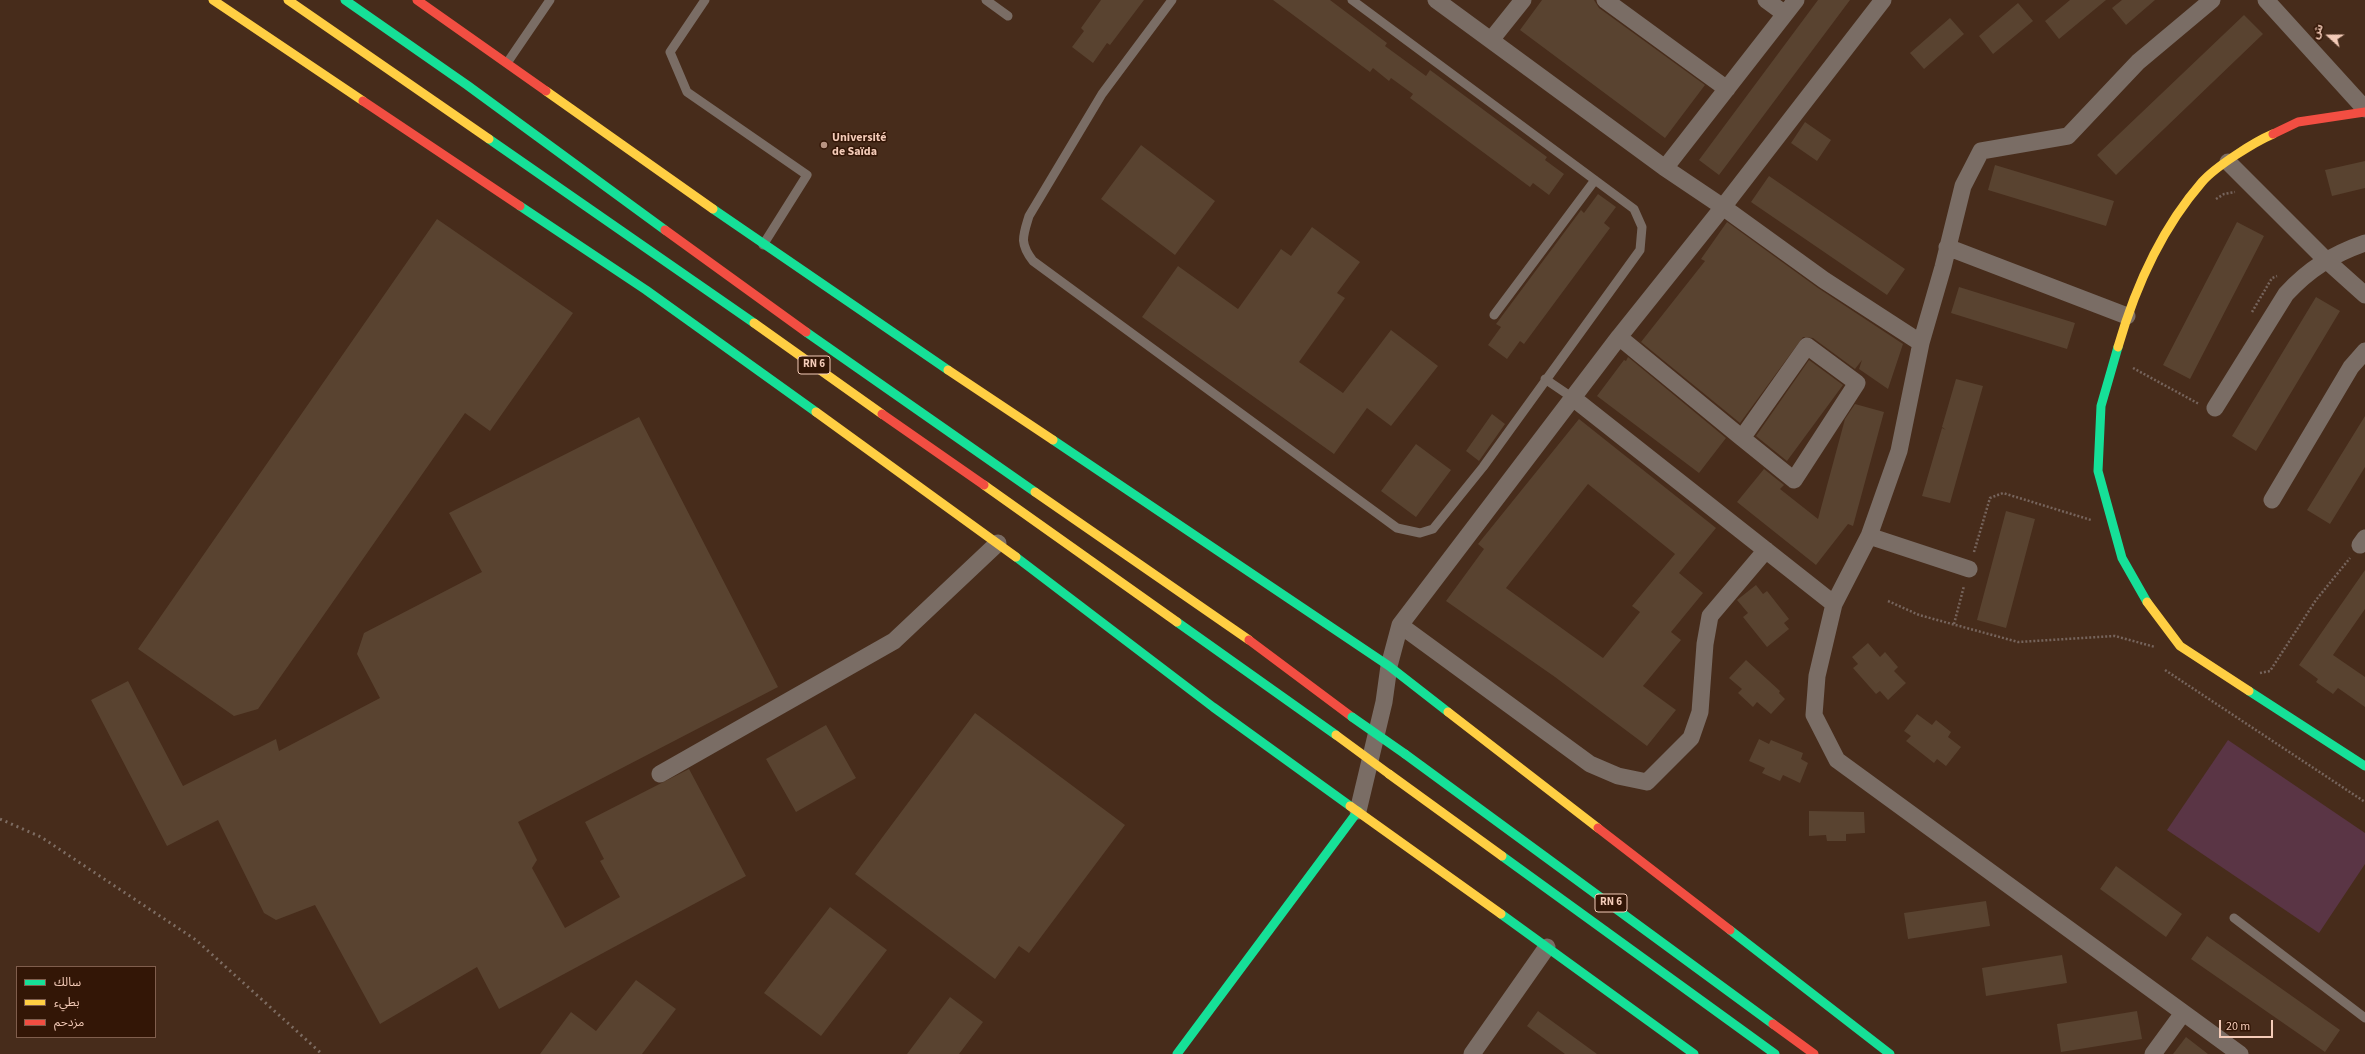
<!DOCTYPE html>
<meta charset="utf-8">
<style>
body{margin:0}
#map{position:relative;width:2365px;height:1054px;overflow:hidden;background:#472c1b;font-family:"Source Sans 3","Noto Sans Arabic",sans-serif}
canvas{display:block}
.legend{position:absolute;left:16px;top:966px;width:140px;height:72px;box-sizing:border-box;background:#331606;border:1px solid #805e4d;margin:0;padding:5px 7px;list-style:none;font-size:12px;color:#f4cbb8}
.legend li{display:flex;align-items:center;gap:8px;height:20px}
.legend b{width:20px;border:1px solid #805e4d}
.north{position:absolute;left:2309px;top:16px;width:40px;height:40px;-webkit-text-stroke:3px #331606;paint-order:stroke;rotate:291deg;font-size:11px;font-weight:700;line-height:16px;text-align:center;color:#f4cbb8}
.north::after{content:'';display:block;margin:auto;width:14px;height:18px;background:#f4cbb8;clip-path:polygon(50% 0,100% 100%,50% 72%,0 100%)}
.scale{position:absolute;left:2219px;top:1020px;width:54px;height:18px;box-sizing:border-box;border:2px solid #f4cbb8;border-top:0;padding-left:5px;font-size:12px;line-height:14px;white-space:nowrap;color:#f4cbb8;-webkit-text-stroke:3px #331606;paint-order:stroke}
</style>
<div id="map">
<canvas width="2365" height="1054"></canvas>
<ul class="legend">
<li><b style="height:5px;background:#16e098"></b>سالك</li>
<li><b style="height:5px;background:#ffcf43"></b>بطيء</li>
<li><b style="height:5px;background:#f24e42"></b>مزدحم</li>
</ul>
<div class="north">ش</div>
<div class="scale">20 m</div>
</div>
<script>
const c = document.querySelector('canvas').getContext('2d');
c.lineJoin = 'round';
function fill(path, color) { c.fillStyle = color; c.fill(path, 'evenodd'); }
function trace(path, color, width, dash) { c.strokeStyle = color; c.lineWidth = width; c.lineCap = dash ? 'butt' : 'round'; c.setLineDash(dash || []); c.stroke(path); }
function label(font, color, halo, rows, align = 'center') {
  c.font = font + ' "Source Sans 3",sans-serif'; c.lineWidth = 3; c.setLineDash([]); c.textBaseline = 'middle'; c.strokeStyle = halo; c.fillStyle = color; for (const [text, x, y, turn = 0] of rows) {
    c.save(); c.translate(x, y); c.rotate((+turn || 0) * Math.PI / 180); c.textAlign = isNaN(turn) ? turn : align; if (halo) c.strokeText(text, 0, 0); c.fillText(text, 0, 0); c.restore();
  }
}
const green = new Path2D(`
 M2228 740 2365 833V864L2319 933 2167 830Z`);
const building = new Path2D(`
 M1101 0H1144L1110 45 1107 43 1093 63 1072 47 1084 31 1081 28Z
 M1273 0H1330L1387 43 1385 46 1426 76 1430 70 1547 157 1545 160 1564 174 1549 195 1533 183 1530 187 1410 98 1413 94 1391 78 1389 81 1373 68 1370 72Z
 M1542 0H1594L1599 8 1705 85 1665 138 1520 30Z
 M1818 0H1850L1719 175 1699 160Z
 M2070 0H2106L2059 39 2045 21Z
 M2122 0H2155L2126 25 2112 8Z
 M2018 3 2033 21 1993 54 1979 36Z
 M2244 15 2263 34 2116 175 2097 155Z
 M1950 18 1964 34 1924 69 1910 53Z
 M1805 122 1831 140 1817 161 1791 143Z
 M1141 145 1215 201 1175 255 1101 199Z
 M2365 161V188L2332 196 2325 170Z
 M1995 165 2114 201 2106 226 1988 190Z
 M1769 176 1905 269 1887 295 1751 202Z
 M1598 194 1616 207 1604 223 1610 228 1524 344 1520 341 1507 359 1488 345 1501 327 1496 324 1581 210 1584 213Z
 M437 219 573 313 490 431 465 413 258 709 234 716 138 649Z
 M1727 222 1818 288 1903 344 1888 389 1859 369 1862 360 1855 369 1813 338 1803 337 1740 423 1641 342 1705 261 1701 259Z
 M2237 222 2264 236 2190 379 2163 365Z
 M1312 227 1360 262 1337 293 1345 298 1299 362 1343 393 1391 330 1438 366 1391 426 1367 408 1334 454 1142 317 1178 266 1238 309 1281 249 1291 256Z
 M1959 287 2075 323 2067 349 1951 313Z
 M2316 297 2340 311 2256 451 2232 436Z
 M1628 357 1726 438 1699 473 1597 396 1624 360 1626 361Z
 M1809 360 1843 385 1787 461 1756 436Z
 M1956 379 1983 386 1950 503 1922 496 1942 428 1946 430 1942 427Z
 M1855 404 1884 412 1853 526 1848 524 1816 565 1737 502 1764 469 1784 485 1780 489 1818 519 1845 419Z
 M1492 414 1505 424 1479 461 1466 451Z
 M2365 416V467L2330 524 2307 510Z
 M639 417 778 687 518 822 537 860 532 868 565 928 620 897 600 861 604 859 585 822 689 769 746 876 499 1009 477 967 380 1024 315 905 276 920 264 913 218 820 167 846 91 700 128 681 183 786 276 739 279 751 380 698 357 654 364 633 482 572 449 513Z
 M1579 419 1716 528 1679 573 1703 593 1671 632 1681 640 1643 686 1676 710 1647 746 1555 677 1446 601 1484 549 1478 544ZM1588 484 1675 554 1632 606 1640 612 1603 658 1506 588Z
 M1416 444 1451 470 1416 517 1381 491Z
 M2006 511 2035 519 2006 628 1977 620Z
 M2365 570V609L2333 655 2365 677V707L2338 688 2333 694 2316 682 2318 679 2299 665Z
 M1756 585 1763 594 1767 591 1789 619 1784 623 1789 629 1767 647 1743 617 1748 613 1737 600Z
 M1868 643 1880 657 1885 652 1898 667 1894 671 1906 683 1888 700 1880 691 1876 694 1853 668 1858 664 1852 657Z
 M1746 660 1780 691 1779 693 1785 699 1771 714 1757 702 1753 707 1738 693 1742 689 1729 678Z
 M975 713 1125 825 1029 953 1019 946 995 979 855 874Z
 M1917 714 1932 725 1936 720 1951 732 1948 737 1961 747 1946 766 1937 759 1934 763 1906 741 1911 736 1904 731Z
 M826 725 856 778 796 812 766 759Z
 M1759 739 1769 744 1771 740 1803 753 1801 759 1808 763 1800 783 1783 775 1780 781 1762 773 1765 768 1749 761Z
 M1809 811 1864 812 1865 833 1846 834V841H1827L1826 835 1809 836Z
 M2116 866 2182 914 2166 937 2100 889Z
 M1986 901 1990 926 1908 939 1904 913Z
 M830 907 887 950 821 1036 764 993Z
 M2207 936 2340 1030 2325 1052 2191 959Z
 M2062 955 2067 983 1986 996 1982 968Z
 M636 980 676 1009 642 1054H540L571 1012 596 1031Z
 M950 997 983 1022 959 1054H907Z
 M1538 1011 1597 1054H1565L1527 1026Z
 M2137 1011 2142 1039 2061 1052 2057 1024Z
 M2186 1037 2208 1054H2173Z`);
const path = new Path2D(`
 M2216 199 2224 194 2235 192
 M2252 312 2272 278 2277 276
 M2133 368 2199 404
 M1974 552 1990 498 2003 493 2091 520
 M1888 601 1919 615 2018 642 2115 636 2155 647
 M1954 624 1964 586
 M2165 670 2365 802
 M2260 673 2270 671 2316 600 2350 558`);
const lane = new Path2D(`
 M705 0 670 52 687 92 807 175 763 245
 M986 0 1008 16
 M1172 0 1102 94 1029 216C1023 236 1019 243 1033 261L1397 528 1420 533 1433 529 1483 467 1640 250 1642 227 1634 209 1352 0
 M507 63 550 0
 M1494 315 1595 180
 M1545 379 1573 398
 M2234 918 2365 1018`);
const street = new Path2D(`
 M1605 0 1727 89
 M1766 0 1785 14
 M1883 0 1723 207 1824 280 1921 343
 M2212 0 2138 62 2068 136 1981 151 1963 186 1943 267 1921 343 1899 451 1869 536 1834 604 1817 676 1814 715 1837 760 2240 1054
 M2266 0 2365 109
 M1491 40 1523 0
 M2228 162 2326 260 2365 295
 M1665 168 1796 0
 M1947 247 2127 316
 M1619 337 1742 438 1807 346 1857 383 1794 480 1742 438
 M1573 398 1834 604
 M2215 408 2286 294C2309 269 2333 254 2365 243
 M2272 500 2351 367 2365 351
 M1869 536 1969 569
 M2360 545 2365 538
 M1400 625 1590 764 1618 776 1647 782 1691 738 1700 712 1705 644 1710 616 1766 550
 M660 774 894 641 998 543
 M1358 811 1384 702 1389 666 1400 625 1619 337 1723 207 1665 168 1436 0
 M1472 1054 1547 947
 M2153 1054 2183 1013`);
const fast = new Path2D(`
 M345 0 467 85 665 230
 M489 139 754 323
 M520 206 646 290 816 412
 M713 209 948 370
 M806 332 1035 492
 M2118 347 2101 406 2098 471 2122 558 2147 602
 M1053 440 1389 666 1448 712
 M1016 557 1213 707 1350 806
 M1177 622 1336 735
 M2249 691 2365 766
 M1405 754 1773 1024
 M1502 856 1775 1054
 M1501 914 1694 1054
 M1730 930 1890 1054
 M1177 1054 1358 811`);
const slow = new Path2D(`
 M213 0 363 101
 M288 0 489 139
 M546 91 713 209
 M754 323 882 414
 M2118 347C2135 288 2162 228 2202 182 2215 167 2254 142 2273 134
 M948 370 1053 440
 M816 412 1016 557
 M984 485 1177 622
 M1035 492 1249 640
 M2147 602 2180 646 2249 691
 M1448 712 1598 828
 M1389 774 1502 856
 M1350 806 1501 914`);
const jam = new Path2D(`
 M417 0 546 91
 M363 101 520 206
 M2273 134 2298 122 2365 112
 M665 230 806 332
 M882 414 984 485
 M1249 640 1352 717
 M1598 828 1730 930
 M1773 1024 1814 1054`);
const rail = new Path2D(`
 M0 819 41 837 196 940 322 1054`);
const fastBridge = new Path2D(`
 M1352 717 1405 754`);
const slowBridge = new Path2D(`
 M1336 735 1389 774`);
const markers = [
 [824,145,4,"#b79381"]
];
const shields = [
 [814,365,32],
 [1611,903,32]
];
const shieldNames = [
 ["RN 6",814,365],
 ["RN 6",1611,903]
];
const poiNames = [
 ["Université",832,138],
 ["de Saïda",832,152]
];
fill(green, '#5a3545');
fill(building, '#594330');
trace(path, '#76645c', 2.5, [2, 2]);
trace(lane, '#7a6d65', 9);
trace(street, '#7a6d65', 17);
trace(fast, '#16e098', 9);
trace(slow, '#ffcf43', 9);
trace(jam, '#f24e42', 9);
trace(rail, '#7d6c62', 3, [2, 4]);
trace(fastBridge, '#16e098', 9);
trace(slowBridge, '#ffcf43', 9);
for (const [x, y, r, color] of markers) { const dot = new Path2D(); dot.arc(x, y, r, 0, 2 * Math.PI); c.fillStyle = color; c.fill(dot); trace(dot, '#331606', 1.5); }
for (const [x, y, w] of shields) { const box = new Path2D(); box.roundRect(x - w / 2, y - 9, w, 18, 3); c.fillStyle = '#331606'; c.fill(box); trace(box, '#f4cbb8', 1); }
label('bold 11px', '#f4cbb8', null, shieldNames);
label('bold 12px', '#f4cbb8', '#331606', poiNames, 'left');
</script>
